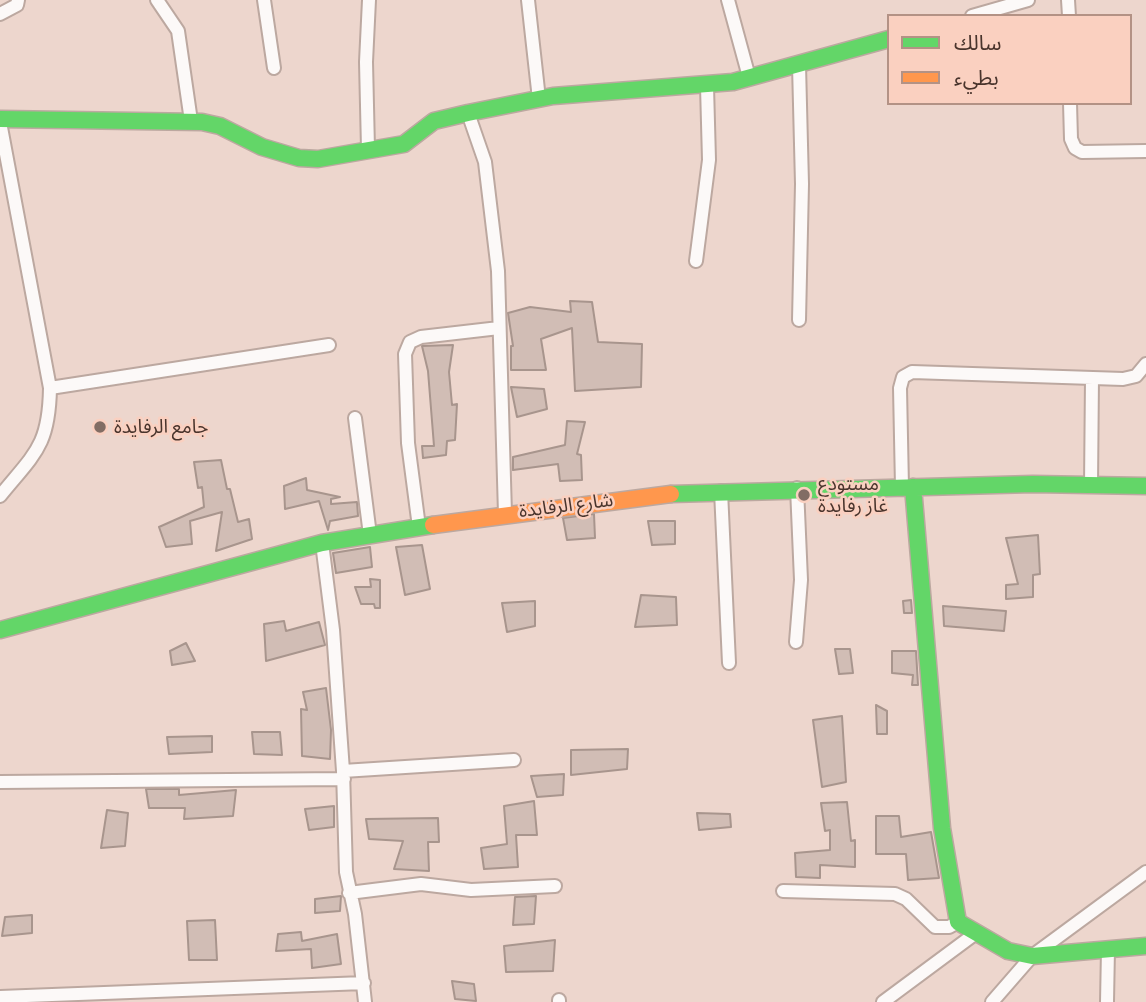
<!DOCTYPE html>
<meta charset="utf-8">
<style>
body{margin:0}
#map{position:relative;width:1146px;height:1002px;overflow:hidden;background:#edd6cd;font-family:Literata,"Noto Sans Arabic",serif}
canvas{display:block}
.legend{position:absolute;left:887px;top:14px;width:245px;height:91px;box-sizing:border-box;background:#fad0c0;border:2px solid #b39285;margin:0;padding:9px 12px;list-style:none;font-size:21px;color:#49342c}
.legend li{display:flex;align-items:center;gap:14px;height:35px}
.legend b{width:35px;border:2px solid #b39285}
</style>
<div id="map">
<canvas width="1146" height="1002"></canvas>
<ul class="legend">
<li><b style="height:9px;background:#63d668"></b>سالك</li>
<li><b style="height:9px;background:#ff974d"></b>بطيء</li>
</ul>
</div>
<script>
const c = document.querySelector('canvas').getContext('2d');
c.lineJoin = 'round';
function fill(path, color) { c.fillStyle = color; c.fill(path, 'evenodd'); }
function trace(path, color, width, dash) { c.strokeStyle = color; c.lineWidth = width; c.lineCap = dash ? 'butt' : 'round'; c.setLineDash(dash || []); c.stroke(path); }
function label(font, color, halo, rows, align = 'center') {
  c.font = font + ' Literata,"Noto Sans Arabic",serif'; c.lineWidth = 5; c.setLineDash([]); c.textBaseline = 'middle'; c.strokeStyle = halo; c.fillStyle = color; for (const [text, x, y, turn = 0] of rows) {
    c.save(); c.translate(x, y); c.rotate((+turn || 0) * Math.PI / 180); c.textAlign = isNaN(turn) ? turn : align; if (halo) c.strokeText(text, 0, 0); c.fillText(text, 0, 0); c.restore();
  }
}
const building = new Path2D(`
 M570 301 592 302 598 342 642 344 641 387 575 391 572 328 541 339 546 370H511V346H513L508 313 530 307 571 312Z
 M453 345 449 372 452 405 457 404 455 440 447 441 446 455 423 458 422 446H434L428 371 422 346Z
 M511 387 544 389 547 409 517 417Z
 M567 421 585 422 577 454 581 455 582 480 560 481 558 464 513 470V457L565 445Z
 M221 460 227 489H230L238 522 249 519 252 539 216 551 222 512 190 521 192 544 166 547 159 527 204 507 202 487 198 488 194 462Z
 M306 478 307 490 340 497 331 499V504L357 502 358 516 330 521 328 530 319 501 285 509 284 486Z
 M594 514 595 538 567 540 563 518Z
 M648 521H675V544L652 545Z
 M1038 535 1040 574 1033 575V597L1006 599V585L1018 584 1006 538Z
 M422 545 430 589 405 595 396 547Z
 M370 547 372 567 336 573 333 553Z
 M370 579 380 580V608H375L374 604H361L355 587H371Z
 M641 595 676 597 677 625 635 627Z
 M911 600 912 613H904L903 601Z
 M535 601V626L507 632 502 603Z
 M943 606 1006 611 1004 631 944 626Z
 M284 621 286 631 319 622 325 645 266 661 264 624Z
 M186 643 195 661 172 665 170 651Z
 M835 649H850L853 673 839 674Z
 M892 651H916L918 685H912L913 675 892 673Z
 M326 688 331 730 330 759 302 756 301 709 307 710 303 692Z
 M876 705 887 711V734H877Z
 M842 716 846 782 822 787 813 720Z
 M252 732H280L282 755 254 754Z
 M212 736V752L169 754 167 737Z
 M628 749 627 769 571 775V750Z
 M564 774 563 795 537 797 531 776Z
 M146 789H179V795L236 790 233 816 184 819 185 808H149Z
 M534 801 537 835H516L518 867 484 869 481 848 507 844 504 806Z
 M847 802 851 841 855 840V867L820 865V878L796 877 795 853 830 850V830L825 831 821 803Z
 M334 806V827L309 830 305 809Z
 M107 810 128 813 125 846 101 848Z
 M697 813 730 814 731 827 699 830Z
 M876 816H899L901 837 931 832 939 878 908 880 906 854H876Z
 M438 818 439 842H428L429 871 394 869 403 841 369 839 366 819Z
 M341 896 340 911 315 913V899Z
 M536 896 534 924 513 925 515 897Z
 M32 915V933L2 936 5 917Z
 M215 920 217 960H189L187 921Z
 M301 932 302 941 337 934 341 964 312 968 311 949 276 951 278 934Z
 M555 940 553 971 506 972 504 946Z
 M452 981 474 984 476 1001 455 999Z`);
const street = new Path2D(`
 M157 0 178 31 191 121
 M264 0 274 68
 M528 0 539 99
 M728 0 749 77
 M1068 0 1069 16
 M0 14 17 5 18 0
 M972 16 1028 0
 M1070 103 1071 139 1075 148 1082 152 1146 151
 M468 113 485 162 498 271 505 514
 M0 122 50 388C49 446 35 453 0 496
 M368 149 366 62 369 0
 M696 261 709 160 707 86
 M799 320 802 184 799 65
 M50 388 329 345
 M355 418 370 535
 M1091 485 1092 378
 M902 487 900 388 903 377 912 372 1123 379 1136 376 1146 364
 M721 491 729 663
 M419 527 408 443 405 354 410 342 421 337 499 328
 M322 543 333 630 343 771 346 872 355 914 365 1002
 M796 642 801 580 797 488
 M343 771 514 760
 M0 782 344 779
 M783 891 895 894 906 899 935 927H949L958 922
 M349 893 421 884 471 890 555 886
 M0 997 364 983
 M559 1000V1002
 M883 1002 976 933
 M992 1002 1032 956 1146 872
 M1107 1002 1108 949`);
const fast = new Path2D(`
 M0 119 202 122 220 126 262 147 299 158 318 159 404 144 434 121 468 113 553 96 733 82 889 39
 M913 487 942 828 958 922 1008 951 1032 956 1146 946
 M671 494 1033 484 1146 486
 M0 630 322 543 433 525`);
const slow = new Path2D(`
 M433 525 671 494`);
const markers = [
 [100,427,7,"#826d64"],
 [804,495,7,"#826d64"]
];
const poiNames = [
 ["جامع الرفايدة",114,427],
 ["مستودع",818,484],
 ["غاز رفايدة",818,506]
];
const streetNames = [
 ["شارع الرفايدة",566,506,-7]
];
fill(building, '#d1bdb5');
trace(building, '#a8958d', 2);
trace(street, '#bca8a0', 16);
trace(fast, '#bca8a0', 19);
trace(slow, '#bca8a0', 19);
trace(street, '#fcf9f8', 12);
trace(fast, '#63d668', 16);
trace(slow, '#ff974d', 16);
for (const [x, y, r, color] of markers) { const dot = new Path2D(); dot.arc(x, y, r, 0, 2 * Math.PI); c.fillStyle = color; c.fill(dot); trace(dot, '#fad0c0', 2.5); }
label('19px', '#49342c', '#fad0c0', poiNames, 'left');
label('19px', '#49342c', '#fad0c0', streetNames);
</script>
